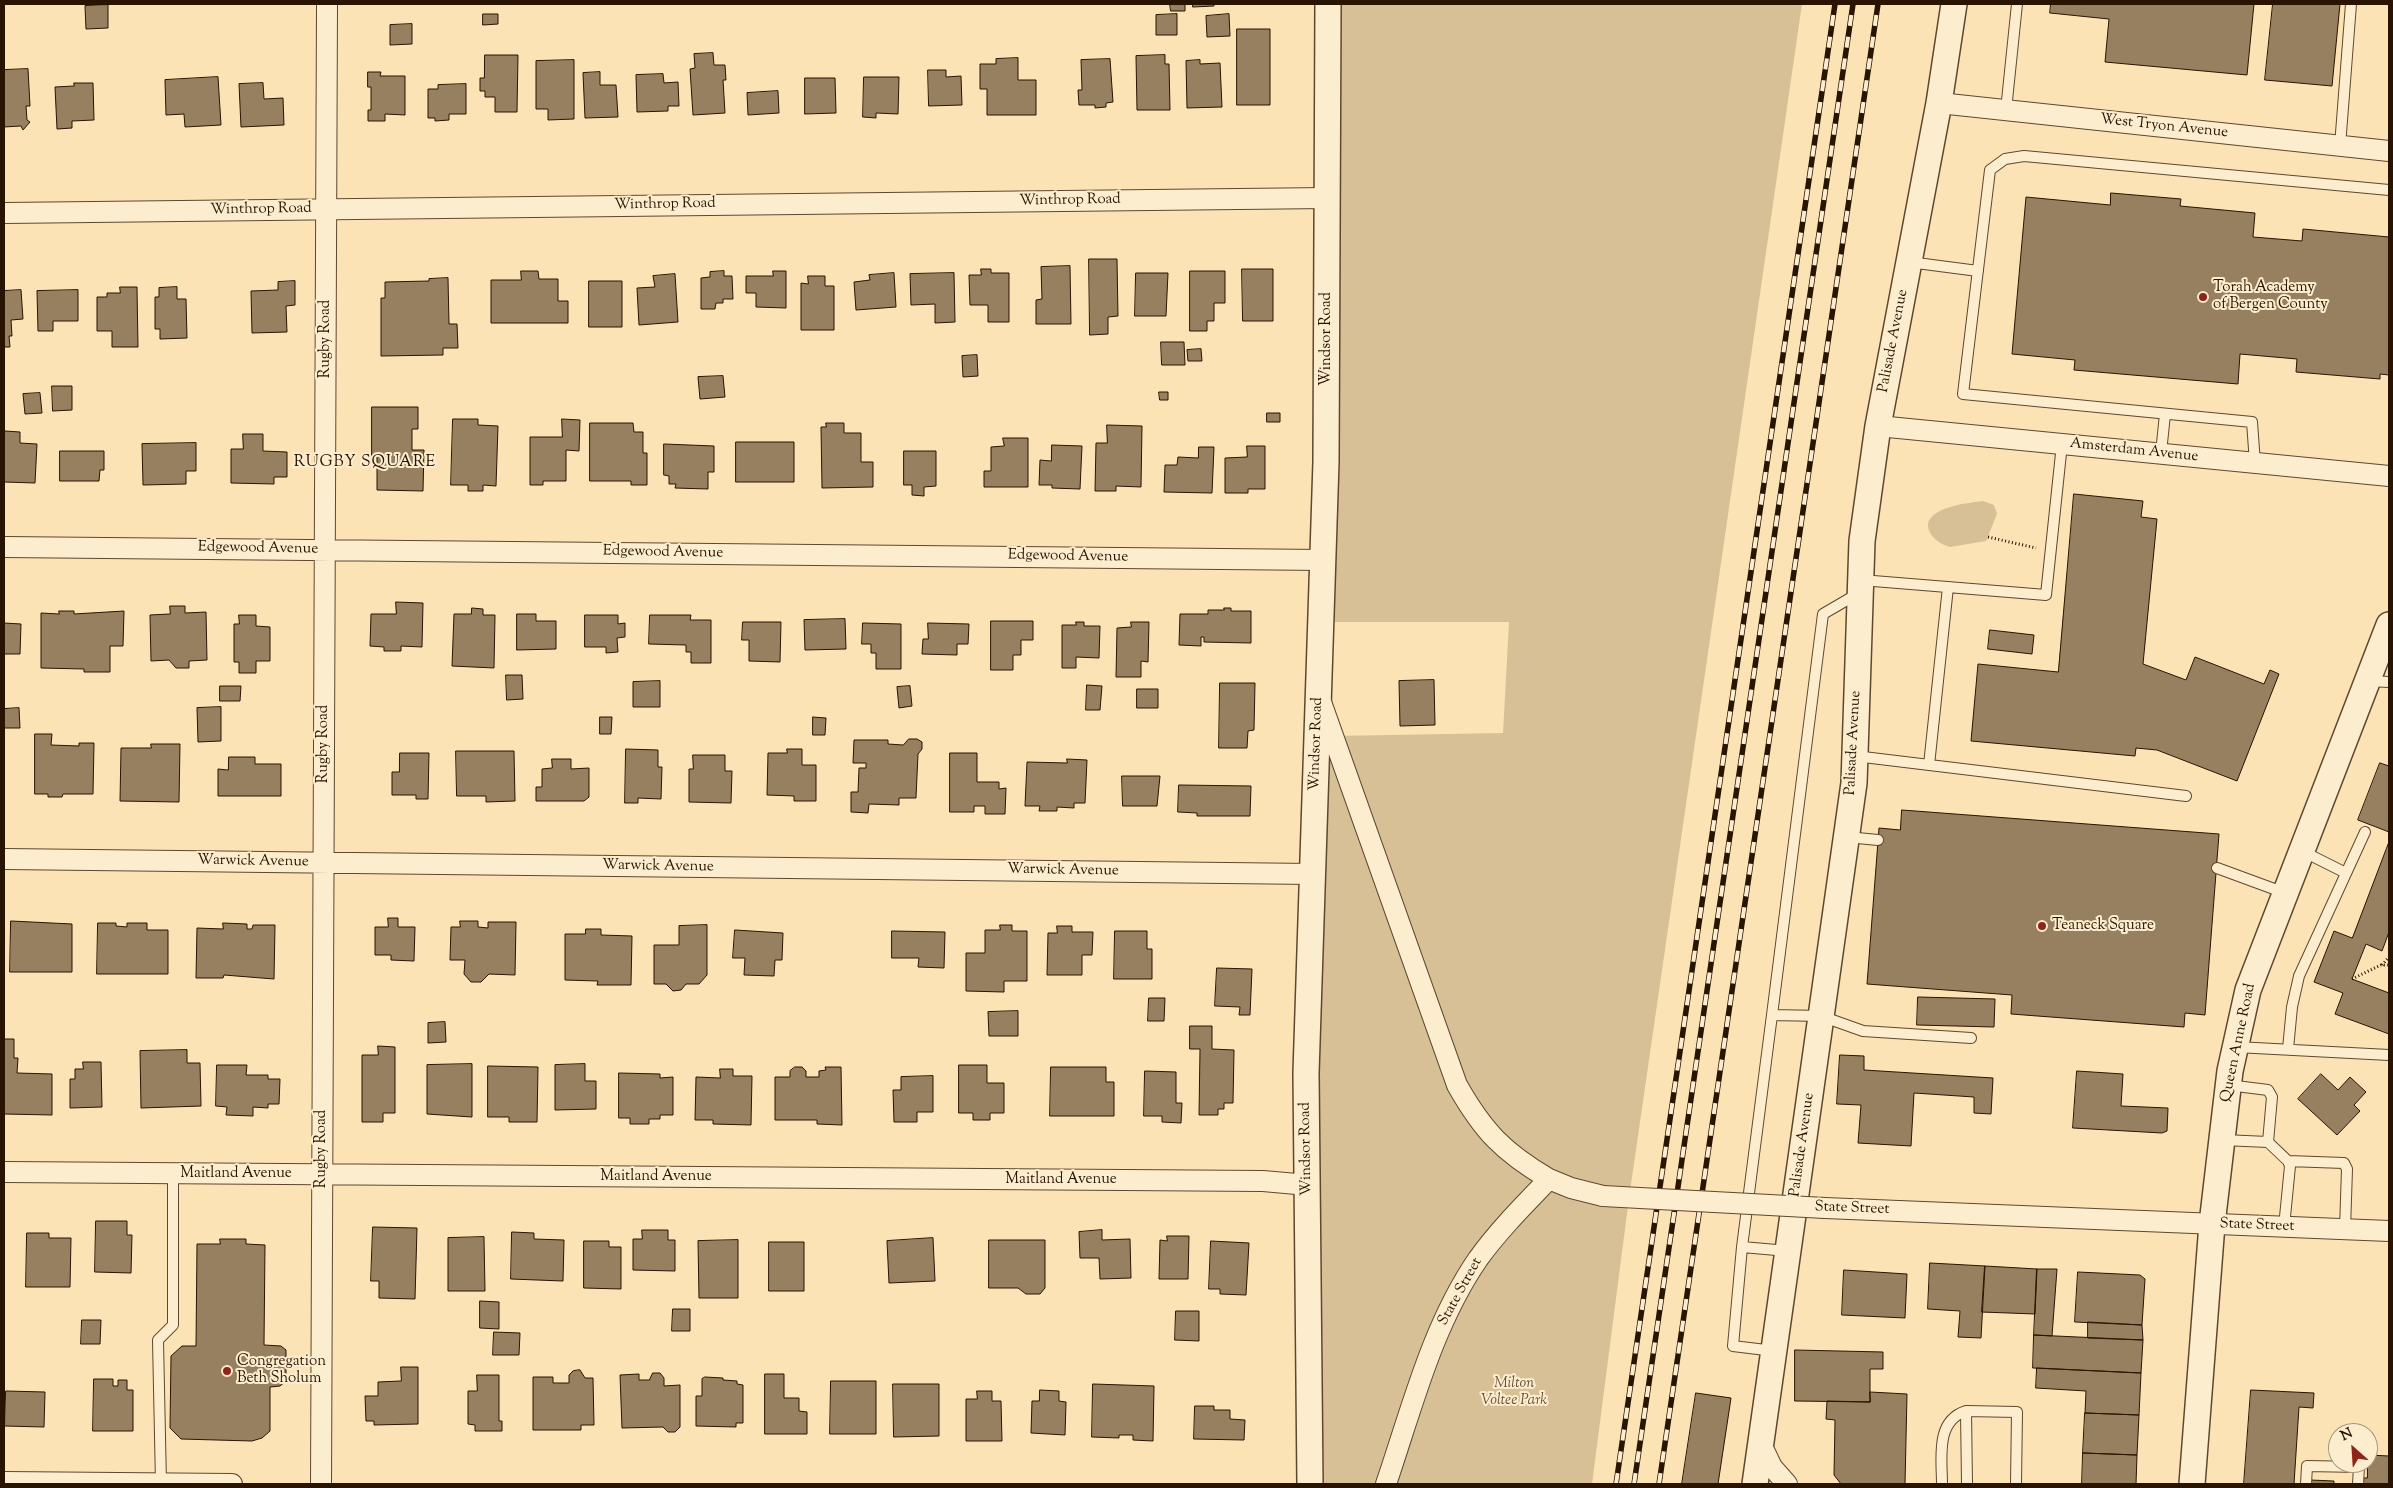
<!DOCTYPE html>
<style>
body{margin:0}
#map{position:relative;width:2393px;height:1488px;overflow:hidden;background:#fce3b5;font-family:"Sorts Mill Goudy",serif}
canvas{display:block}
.frame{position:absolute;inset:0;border:5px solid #281401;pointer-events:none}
.north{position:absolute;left:2328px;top:1423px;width:50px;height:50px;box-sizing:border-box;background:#fdedcf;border:1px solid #a8967d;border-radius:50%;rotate:334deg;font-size:14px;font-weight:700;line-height:20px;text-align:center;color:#281401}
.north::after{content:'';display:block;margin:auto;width:18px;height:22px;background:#8f2418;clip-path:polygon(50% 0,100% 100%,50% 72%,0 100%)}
</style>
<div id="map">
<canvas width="2393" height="1488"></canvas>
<div class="frame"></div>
<div class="north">N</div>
</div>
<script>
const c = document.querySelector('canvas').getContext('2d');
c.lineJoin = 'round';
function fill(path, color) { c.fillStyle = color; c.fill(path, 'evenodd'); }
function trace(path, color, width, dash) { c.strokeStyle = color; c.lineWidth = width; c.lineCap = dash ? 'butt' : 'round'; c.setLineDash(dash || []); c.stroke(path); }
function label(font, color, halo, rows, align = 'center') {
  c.font = font + ' "Sorts Mill Goudy",serif'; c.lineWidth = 4; c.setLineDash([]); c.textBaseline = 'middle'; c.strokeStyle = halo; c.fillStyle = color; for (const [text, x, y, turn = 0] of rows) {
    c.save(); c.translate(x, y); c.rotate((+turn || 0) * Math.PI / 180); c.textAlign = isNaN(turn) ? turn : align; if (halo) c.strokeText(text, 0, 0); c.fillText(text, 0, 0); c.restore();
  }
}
const green = new Path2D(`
 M1328 4H1802L1629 1198 1592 1484H1310L1319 695 1334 736 1503 733 1509 622H1321Z
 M1983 501 1994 505 1997 514 1986 541 1950 547C1939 544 1927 535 1928 523 1934 506 1968 503 1983 501Z`);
const building = new Path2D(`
 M1170 4H1185V11H1171Z
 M1193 4H1214V6L1193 7Z
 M2051 4H2254L2247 75 2105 62 2109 19 2050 13Z
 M2273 4H2340L2332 86 2265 80Z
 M108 5V28L86 29 85 6Z
 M483 14H498V24L483 25Z
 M1177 14V35H1156V15Z
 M1229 14 1230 36 1207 37 1206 16Z
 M412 24V44L390 45V25Z
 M1237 29H1270V105H1237Z
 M713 53 714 65H725L726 80H723L725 113 693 115 690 69 695 68 694 54Z
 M485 55H518L517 112H495V97H485V91H480V78H484Z
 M1165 55V64H1169L1170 110H1137L1136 56Z
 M1018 58V80H1036V115H987V89H980V64H996V59Z
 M1110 59 1113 102 1106 103V107L1095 108V105H1079L1078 90H1082L1081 60Z
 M574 60V119L548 120V109H536V61Z
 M1200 60V64L1220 63 1222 107 1187 108 1186 61Z
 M28 69 30 106H26L27 120 30 122 23 130 21 126 4 127V70Z
 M928 70H946V77L961 76 962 105 929 106Z
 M368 72H381L380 76H405V115L385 114V121H368V110H371V87H368Z
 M600 72V85H616L618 117 585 118 583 73Z
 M663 74 664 83 678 82 679 106H668V111L637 112 636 75Z
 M218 77 221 125 185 127 184 114 166 115 165 80Z
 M864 77H899L898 114 876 113V118L863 117Z
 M805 78H835L836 113 805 114Z
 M74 83H93L94 120 72 121V128L57 129 55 87 74 86Z
 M263 83 264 99 283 98 284 125 241 127 239 84Z
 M466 84V114H449V120L435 121V118H428V89H438V85Z
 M778 91 779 113 748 115 747 93Z
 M2111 193 2181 199 2180 206 2255 213 2253 237 2302 241 2303 229 2389 237V375L2380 374V379L2296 372 2297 359 2240 354 2238 384 2074 370 2075 360 2012 354 2026 197 2110 205Z
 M1089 259H1117L1118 316 1108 317V334L1090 335Z
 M1070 266 1071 324H1036V300L1042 299 1041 267Z
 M981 269H991V273H1009V322H988V305H970L969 275H981Z
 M1242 269H1273V321H1243Z
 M521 271H538L539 279H558V301H568V323H491V280H521Z
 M724 271V276H732L733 299H723V303H716L715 309H701V278L710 277V272Z
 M773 271H786V308L756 307V293H746V276H773Z
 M1190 271H1225V303H1214V321H1207V331H1190Z
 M894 273 896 307 856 310 854 282 870 280 869 275Z
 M954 273 955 322 935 323V304L911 305 910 274Z
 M1136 273H1168L1166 316H1135Z
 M675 274 678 322 639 325 637 288 655 287 653 276Z
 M808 276H825V286H834V330H801V283L808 284Z
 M448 278 449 324H457L458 348H443V355L381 356V298H385V282L429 281V279Z
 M295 281V305L286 306 287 332 252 333 251 291 278 290V282Z
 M589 281H622V327H589Z
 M120 287H137L138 347H112V331H97V297H107V293H120Z
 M177 287V299H186L187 338 160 339V329H155V297H159V288Z
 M21 290 23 319 11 320 12 336H9L10 347H4V291Z
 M78 290V321H53V331H38L37 291Z
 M1161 342H1184L1185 365H1162Z
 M1201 349 1202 361H1188L1187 350Z
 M977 355 978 376 963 377 962 356Z
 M723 376 725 397 700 399 698 377Z
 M52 386H72V410L53 411Z
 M1159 392H1168V400H1160Z
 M40 393 42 413 25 414 23 394Z
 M372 407H418V429H412V450H424L423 491 377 490V457H372Z
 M1267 413H1280V422H1267Z
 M453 419H478V425L498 426 496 486 483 485V491H468V485H451Z
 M562 419 580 420 579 451 566 450V481H543V485H530V437H562Z
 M590 423H633L634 432H643V453H647V485H631V481H590Z
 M826 423H844V433H861V462H873V487L822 488 821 427H826Z
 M1107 425 1142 426 1141 487 1116 486V491H1095L1096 443H1107Z
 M5 431 20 432V443L37 444 35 483 4 482Z
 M243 434H263V451L287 452V477H274V484L231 483V449H243Z
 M1003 438H1028V487H984V471H991V447L1004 446Z
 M736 442H794V482H736Z
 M196 443V471H186V484L143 485 142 444Z
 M664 444 714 446V472H708V489L675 488 676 484H669V476L664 475Z
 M1052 445 1082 446 1080 489 1052 488V485H1039L1040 460 1051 461Z
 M1247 446H1265V489H1248V493H1225V458L1247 457Z
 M1199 447H1214L1212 493 1164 492 1165 465H1177L1178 457 1198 458Z
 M60 451H104V470H100L99 481H60Z
 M904 451H936V486L924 487V496L912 495V485H904Z
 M2074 494 2143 501 2141 517 2157 519 2143 664 2186 680 2195 657 2264 684 2270 670 2279 674 2237 781 2157 750 2136 748 2135 756 1971 741 1978 664 2058 672Z
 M396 602 423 603 422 647 401 646V651H384V647L370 646 371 614H396Z
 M170 606H185V613L206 612 207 660 189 661V668H176L169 660 151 661 150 615 170 614Z
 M472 608 483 609V615H495L494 668 452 666 454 614H471Z
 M1224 608H1231V611H1251V643L1204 642V637H1201V646L1179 645 1180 614H1208V610H1224Z
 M59 611H74V614L124 611 123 646H110V672H84V669L41 668V613L59 614Z
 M517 614H536V621H556V649L517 650Z
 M239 615H256V626L270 627V661H256V673H239V662H234V624H239Z
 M585 615H618V624L625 623V637L617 638 618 652 606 653V647H585Z
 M650 615H691L690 620H711V663H691V652H686V645L649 644Z
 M845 619 846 649 805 650 804 620Z
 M991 621H1033V640H1021V655H1013V670H991Z
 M743 622H781L780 662 749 661V640H742Z
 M1076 622H1084V626H1100L1099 658 1076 657V668H1062V625H1076Z
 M1131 622H1149L1148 662 1141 661V677H1116L1117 628 1131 627Z
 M4 623 21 624 20 654H4Z
 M863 623 901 624V669H876V653H871V644H862Z
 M928 623 969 624 968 644H957V655L922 654 923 639H928Z
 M1990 630 2034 635 2032 654 1988 649Z
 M506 675H522L523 699 507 700Z
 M1434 680 1435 725 1400 726 1399 681Z
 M660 681V707H633V682Z
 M1220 683H1255L1254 730 1248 731 1247 748H1219Z
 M1087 685 1102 686 1100 710H1086Z
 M220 686H241L240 701H220Z
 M910 686 912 706 899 708 897 687Z
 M1137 689H1158V708H1137Z
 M221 707V741L198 742 197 708Z
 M19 708 20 728H4V709Z
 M600 717H612L611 734H600Z
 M813 717 826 718 825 735H813Z
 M35 734H52L51 745 79 746V743H94L93 794H63L62 797H48V794H35Z
 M909 739H917L922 742V749L918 754 916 798H899V805L869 804 868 813 851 812V792H858L859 768H866V763H853L854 740H888V744L903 745Z
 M151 744H180L179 802 120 801 121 748H151Z
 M626 749 658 750V767H662L661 799 638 798V803H625Z
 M787 749H802V765H816V801H794V796L767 795 768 753H787Z
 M456 751H514L515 801 486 802V796H457Z
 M400 753H429L428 799H416V795H392V772H399Z
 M950 753H977V782H999V789L1006 788 1005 814H985V806H974V812H950Z
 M693 755H725V771H732L731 803 689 802V769H693Z
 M229 757H255V764H281V796H218V769L228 770Z
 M552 759H571V769L589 768V797L584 801H536V787H542V769L552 768Z
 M1067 759 1087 760 1085 803H1074V808L1057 807V811H1039L1040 806H1025L1027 762 1067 763Z
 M2380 763 2389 766V832L2358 820Z
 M1122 776H1160L1157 806H1123Z
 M1179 785 1251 786 1250 816H1197V813L1178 812Z
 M1902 810 2219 834 2205 1015 2185 1013 2184 1027 2011 1014 2012 995 1867 984 1879 828 1900 830Z
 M2389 842V932L2382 951 2366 944 2352 979 2389 993V1034L2335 1014 2343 993 2314 982 2334 931 2352 938Z
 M388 918H398V927H415L414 961 391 960V955H375V927H388Z
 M11 921 72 924V972H10Z
 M460 921H478V927L488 928V922H516L515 975 489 974 481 982H471L464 974 465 960H450L451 927H460Z
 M98 923H116V926L127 927V923H147V930H168V974H97Z
 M223 923 247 924V929H252L253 925H275L274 979 224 975 223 978H196L197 928 223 929Z
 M707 925V975L699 984H686L681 990 673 991 666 984H654V945H679V926Z
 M1000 925H1012V931H1027V981H1004V992L966 991V953H985V930H1000Z
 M1057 926H1072V932H1093L1092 955H1082V975H1047L1048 933H1057Z
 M586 929H601V935L632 936 631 985H597L598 981 565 980V934H585Z
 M735 930 783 933 782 960H775L774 976 744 975 745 958H733Z
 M892 931 945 932 944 968 918 967 919 958H892Z
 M1115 931H1147V949H1152V979H1114Z
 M1217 968 1252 969 1250 1015H1239L1240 1007 1215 1006Z
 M1918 997 1995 999 1994 1027 1917 1025Z
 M1149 998H1165L1164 1021H1148Z
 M1018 1011V1036H989L988 1012Z
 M445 1022 446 1042 428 1043V1023Z
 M1190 1026H1212V1049L1234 1050 1233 1103H1224V1109H1218V1115H1199L1200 1049H1190Z
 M4 1039H14V1058H18L17 1073 52 1074V1115L4 1114Z
 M378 1046 395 1047V1113H383V1122H362V1055H378Z
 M187 1050V1063H200L201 1106 141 1108 140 1051Z
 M1840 1055 1864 1056V1070L1993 1078 1991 1114 1974 1113V1097L1914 1093 1911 1146 1858 1143 1861 1105 1837 1104Z
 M83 1062H101L102 1107 70 1108V1079H75V1069H83Z
 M472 1064V1117L427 1114V1065Z
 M585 1064V1081H596V1109L555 1110V1065Z
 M217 1065H247L246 1075H268V1079H280L279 1104H268V1108L253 1107V1116L226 1115 227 1107 216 1106Z
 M959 1065H987V1083H1004V1113H990V1120H973V1113H959Z
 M488 1066 538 1067 537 1122H509V1117H488Z
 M795 1067H802L806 1071V1077H819V1071L826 1070 825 1067H841L842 1125 817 1124V1120H775V1077H790V1071Z
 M1051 1067H1106V1082H1114V1116H1050Z
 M720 1069H733V1076H752L751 1125 713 1124V1120H695L696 1077 720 1078Z
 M1145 1071 1176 1072V1103H1182L1181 1123 1162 1122V1116H1144Z
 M2077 1071 2123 1074 2121 1106 2168 1108 2167 1131 2162 1133 2073 1128Z
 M619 1073 660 1074V1078L673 1077V1115H660V1119H649V1124H630V1118H619Z
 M2321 1074 2338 1090 2350 1077 2366 1092 2354 1105 2360 1111 2337 1135 2298 1099Z
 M933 1076V1112H917V1122H894L893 1090H901V1077Z
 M96 1221H127V1235H132L131 1273 95 1272Z
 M373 1227 417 1228 415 1299 379 1298V1281H371Z
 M642 1230H668V1240H675V1271L633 1270V1239H642Z
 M1102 1230V1240L1130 1239 1131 1278 1100 1279 1099 1258H1080L1079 1232Z
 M512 1232 534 1233V1239L564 1240 563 1281 511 1279Z
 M27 1233H49V1238H71L70 1287H26Z
 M1167 1236H1189L1188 1279H1159L1160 1240 1167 1241Z
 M484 1237 485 1291H448V1238Z
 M933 1238 935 1281 889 1283 887 1241Z
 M220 1239H246V1244L265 1245 264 1345 281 1346 286 1350V1381L280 1386 270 1387V1431L262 1438 252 1441 181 1439 170 1428 171 1356 182 1346H196L197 1244H220Z
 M738 1240V1298H699L698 1241Z
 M989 1240H1045V1288L1040 1294H1026L1018 1288H989Z
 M584 1241H609V1247H621V1289L584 1288Z
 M1211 1241 1249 1243 1246 1295 1220 1294V1289H1209Z
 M769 1242H804V1291H769Z
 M1930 1263 1985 1266 1981 1338 1958 1337 1960 1311 1928 1309Z
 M1985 1266 2037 1269 2035 1314 1982 1312Z
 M2037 1269H2057L2052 1336 2034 1335Z
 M1844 1270 1907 1274 1905 1318 1842 1315Z
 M2078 1272 2140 1275 2145 1279 2142 1325 2075 1322Z
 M480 1301 499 1302V1329L480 1328Z
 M673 1309H690V1331H672Z
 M1176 1311H1199V1341L1175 1340Z
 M82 1320H101L100 1344H81Z
 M2088 1322 2142 1325 2143 1340 2088 1338Z
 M494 1332 520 1333 519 1355H493Z
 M2034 1335 2143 1340 2141 1373 2033 1368Z
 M1795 1350 1883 1352V1369H1870V1402L1795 1401Z
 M401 1367H418V1424L374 1425V1421H366L365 1396H378V1382L401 1381Z
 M2037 1368 2141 1373 2139 1415 2085 1413 2086 1391 2036 1388Z
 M580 1370 585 1378H593L594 1425H581V1430H533V1377H553V1383H569V1375L573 1371Z
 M653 1373H660L664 1378V1386L680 1385V1427L675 1432H668L663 1427 622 1428 620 1375 639 1374V1380H649Z
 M765 1374H784V1398H799V1411L807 1412V1434H765Z
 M477 1375H499V1421H502V1431H475V1425L468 1424V1391H477Z
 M705 1377 723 1378V1380L737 1381V1384L743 1385V1423H736V1427L696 1426V1396H702V1379Z
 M94 1379H113V1386H118V1380H127V1390H133V1431H93Z
 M831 1381H876V1434H830Z
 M893 1384H939V1436L894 1437Z
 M1093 1384 1154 1386 1153 1441 1133 1440V1435H1119V1438L1092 1437Z
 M1040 1390 1059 1391V1401L1066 1402 1065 1435 1031 1433 1032 1401H1039Z
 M2251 1390 2314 1393 2313 1408 2299 1407 2294 1484H2244Z
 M6 1391 45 1392 44 1427 5 1426Z
 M977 1391H992V1401H1001L1002 1441H966V1399H977Z
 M1870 1392 1907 1394 1905 1484H1841L1834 1475 1835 1420 1826 1419 1827 1401 1870 1402Z
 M1696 1393 1731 1398 1718 1484H1682Z
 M1195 1406H1214V1410H1230V1419L1245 1420 1244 1440 1194 1439Z
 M2085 1413 2139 1415 2137 1455 2083 1453Z
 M2083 1453 2137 1455 2136 1484H2082Z
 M2368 1455 2389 1456V1484H2360L2361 1478H2367Z
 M2310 1480 2334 1481V1484H2310Z`);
const path = new Path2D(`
 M1988 537 2036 548
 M2382 965 2389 957
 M2352 979 2381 965H2389`);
const service = new Path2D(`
 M2006 110 2017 4
 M2340 146 2351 4
 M1909 262 1978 271
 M2161 453 2165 414
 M2255 463 2252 422 1963 394 1990 170 2005 159 2024 156 2389 190
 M1861 580 2046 595 2062 444
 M1859 593 1823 614 1772 1015 1821 1016 1863 1031 1971 1038
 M2369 681 2389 682
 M1855 756 2186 796
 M1929 765 1948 587
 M1847 837 1878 840
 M2302 851 2346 873
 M2217 868 2285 893
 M1772 1015 1742 1247 1733 1346 1774 1351
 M2236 1047 2389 1055
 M2288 1049 2292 1007 2299 976 2365 832
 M2228 1085 2268 1090 2272 1097 2268 1142
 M2223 1140 2268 1142 2288 1161 2290 1166 2284 1227
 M2288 1161 2344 1163 2347 1169 2345 1229
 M1742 1247 1788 1251
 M161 1484 158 1340 173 1325V1173
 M1942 1484C1942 1458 1935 1421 1966 1411
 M1967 1484 1966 1411 2017 1412 2016 1484
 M2306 1484 2307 1466 2359 1467 2358 1484`);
const minor = new Path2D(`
 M1939 103 2389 151
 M4 213 1327 198
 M1878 426 2389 476
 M4 547 1323 560
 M1321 702 1457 1085C1483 1131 1503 1152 1549 1179
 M4 859 1313 874
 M4 1172 1263 1181 1308 1185
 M1825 1208 2389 1231
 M1761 1444 1772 1467 1787 1484
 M4 1482 232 1484
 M321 1484 327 4
 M1386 1484C1412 1408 1432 1326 1478 1259 1499 1230 1524 1205 1549 1179L1571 1188 1603 1196`);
const tertiary = new Path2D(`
 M1310 1484 1306 1073 1326 462 1328 4
 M1755 1484 1854 783 1862 541 1878 426 1939 103 1954 4
 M2192 1484 2212 1224 2230 1071 2248 990 2389 625`);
const rail = new Path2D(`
 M1616 1484 1835 4
 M1634 1484 1853 4
 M1659 1484 1878 4`);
const minorBridge = new Path2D(`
 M1603 1196 1825 1208`);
const markers = [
 [2203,297,5,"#8f2418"],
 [2042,926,5,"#8f2418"],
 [227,1371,5,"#8f2418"]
];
const streetNames = [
 ["West Tryon Avenue",2164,127,6],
 ["Winthrop Road",1070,201,-1],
 ["Winthrop Road",665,205,-1],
 ["Winthrop Road",261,210,-1],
 ["Rugby Road",326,339,-90],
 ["Windsor Road",1327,339,-90],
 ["Palisade Avenue",1894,341,-79],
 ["Amsterdam Avenue",2134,451,6],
 ["Edgewood Avenue",258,549,1],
 ["Edgewood Avenue",663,553,1],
 ["Edgewood Avenue",1068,557,1],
 ["Palisade Avenue",1854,743,-87],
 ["Rugby Road",324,744,-90],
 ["Windsor Road",1317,744,-88],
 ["Warwick Avenue",253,862,1],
 ["Warwick Avenue",658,867,1],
 ["Warwick Avenue",1063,871,1],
 ["Queen Anne Road",2239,1043,-78],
 ["Palisade Avenue",1803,1145,-82],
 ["Rugby Road",322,1149,-90],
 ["Windsor Road",1307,1149,-91],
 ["Maitland Avenue",236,1174],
 ["Maitland Avenue",656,1177],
 ["Maitland Avenue",1061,1180],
 ["State Street",1852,1209,2],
 ["State Street",2257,1226,2],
 ["State Street",1461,1292,-61]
];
const poiNames = [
 ["Torah Academy",2213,288],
 ["of Bergen County",2213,305],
 ["Teaneck Square",2052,926],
 ["Congregation",237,1362],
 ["Beth Sholum",237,1379]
];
const parkNames = [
 ["Milton",1514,1384],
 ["Voltee Park",1514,1401]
];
const neighbourhoodNames = [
 ["RUGBY SQUARE",365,463]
];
fill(green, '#d8c096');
fill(building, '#96805f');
trace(building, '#281401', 1);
trace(service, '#5d482e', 12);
trace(minor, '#5d482e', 22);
trace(tertiary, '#5d482e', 28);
trace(path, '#281401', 3, [1, 2.5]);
trace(service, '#fdedcf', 10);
trace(minor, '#fdedcf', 20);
trace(tertiary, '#fdedcf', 25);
trace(rail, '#281401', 5.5);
trace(rail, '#fdedcf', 4, [11]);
trace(minorBridge, '#5d482e', 22, []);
trace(minorBridge, '#fdedcf', 20);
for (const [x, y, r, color] of markers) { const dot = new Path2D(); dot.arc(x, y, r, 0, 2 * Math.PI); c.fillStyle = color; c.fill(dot); trace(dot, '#fdedcf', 2); }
label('15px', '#281401', '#fdedcf', streetNames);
label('15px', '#281401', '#fdedcf', poiNames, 'left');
label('italic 15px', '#665035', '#fdedcf', parkNames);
c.letterSpacing = '1px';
label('16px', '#281401', '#fdedcf', neighbourhoodNames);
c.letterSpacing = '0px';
</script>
